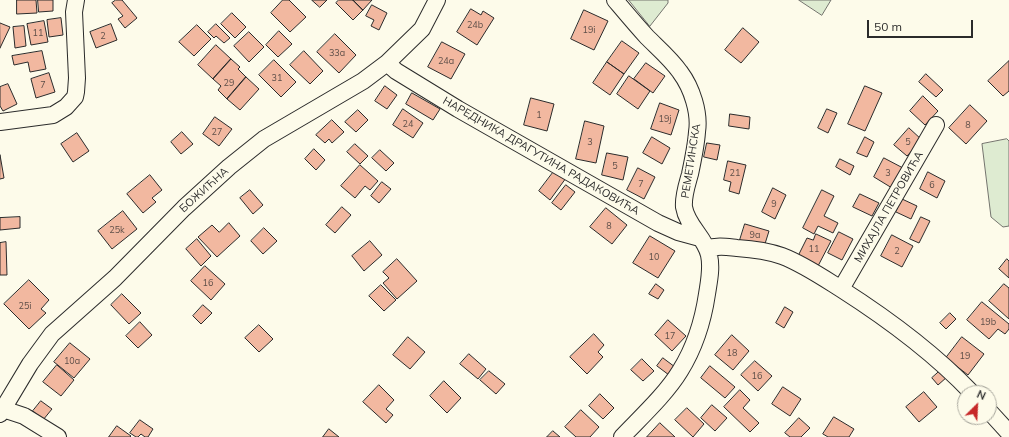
<!DOCTYPE html>
<meta charset="utf-8">
<style>
body{margin:0}
#map{position:relative;width:1009px;height:437px;overflow:hidden;background:#fdfbea;font-family:Mulish,sans-serif}
canvas{display:block}
.north{position:absolute;left:957px;top:385px;width:40px;height:40px;box-sizing:border-box;background:#fdfbea;border:1px solid #a9a89e;border-radius:50%;rotate:24deg;font-size:11px;font-weight:700;line-height:16px;text-align:center;color:#2b2b2b}
.north::after{content:'';display:block;margin:auto;width:14px;height:18px;background:#c62828;clip-path:polygon(50% 0,100% 100%,50% 72%,0 100%)}
.scale{position:absolute;left:867px;top:20px;width:106px;height:18px;box-sizing:border-box;border:2px solid #2b2b2b;border-top:0;padding-left:5px;font-size:12px;line-height:14px;white-space:nowrap;color:#2b2b2b;-webkit-text-stroke:3px #fdfbea;paint-order:stroke}
</style>
<div id="map">
<canvas width="1009" height="437"></canvas>
<div class="north">N</div>
<div class="scale">50 m</div>
</div>
<script>
const c = document.querySelector('canvas').getContext('2d');
c.lineJoin = 'round';
function fill(path, color) { c.fillStyle = color; c.fill(path, 'evenodd'); }
function trace(path, color, width, dash) { c.strokeStyle = color; c.lineWidth = width; c.lineCap = dash ? 'butt' : 'round'; c.setLineDash(dash || []); c.stroke(path); }
function label(font, color, halo, rows, align = 'center') {
  c.font = font + ' Mulish,sans-serif'; c.lineWidth = 3; c.setLineDash([]); c.textBaseline = 'middle'; c.strokeStyle = halo; c.fillStyle = color; for (const [text, x, y, turn = 0] of rows) {
    c.save(); c.translate(x, y); c.rotate((+turn || 0) * Math.PI / 180); c.textAlign = isNaN(turn) ? turn : align; if (halo) c.strokeText(text, 0, 0); c.fillText(text, 0, 0); c.restore();
  }
}
const green = new Path2D(`
 M629 0H668V3L650 26Z
 M799 0H831L822 15Z
 M1007 139 1009 141V226L1003 227 991 217 982 144Z`);
const building = new Path2D(`
 M17 0H36L37 13 17 14Z
 M38 0H53V11L39 12Z
 M116 0H122L137 18 125 28 118 19 123 16 112 3Z
 M283 0H289L306 17 290 32 271 13Z
 M312 0H327L320 7Z
 M339 0H353L363 10 353 20 336 3Z
 M353 0H372L363 10Z
 M372 5 387 13 379 30 371 26 374 20 366 16Z
 M471 9 481 15 483 11 494 18 477 45 457 32Z
 M584 10 608 21 594 50 571 39Z
 M232 13 246 27 235 38 221 24Z
 M61 18 63 35 49 37 47 20Z
 M44 21 48 42 31 45 27 24Z
 M0 23 10 27 0 48Z
 M111 24 117 40 96 48 90 32Z
 M216 24 230 38 224 43 216 36 214 38 208 32Z
 M197 25 211 39 194 56 179 42Z
 M24 26 26 46 15 48 13 27Z
 M743 28 759 42 741 63 725 50Z
 M279 31 292 44 278 57 266 45Z
 M249 32 264 47 249 62 234 46Z
 M335 34 356 55 339 73 317 52Z
 M622 41 639 53 624 74 607 62Z
 M442 42 465 54 451 79 428 67Z
 M216 45 231 59 213 79 198 65Z
 M42 51 46 69 30 72 28 62 14 65 12 56Z
 M304 51 323 71 310 84 290 65Z
 M231 59 240 67 238 69 246 77 227 99 218 90 221 86 213 79Z
 M274 60 296 82 281 97 259 75Z
 M1009 61V91L1003 96 988 81Z
 M607 62 624 74 610 95 593 83Z
 M646 63 665 76 653 93 634 79Z
 M49 73 55 92 36 98 31 79Z
 M926 74 943 90 936 97 919 82Z
 M629 76 650 91 638 109 617 94Z
 M246 77 259 89 240 110 227 99Z
 M8 84 17 104 3 111 0 106V87Z
 M385 86 397 95 387 109 375 101Z
 M865 86 882 93 865 131 848 124Z
 M412 93 440 109 433 120 406 104Z
 M923 96 938 111 925 125 910 111Z
 M531 98 554 104 547 131 524 125Z
 M660 103 679 110 671 135 651 129Z
 M970 105 987 121 966 144 949 128Z
 M403 109 423 123 413 138 393 125Z
 M827 109 837 113 828 133 818 128Z
 M358 110 368 120 356 132 345 122Z
 M730 114 750 117 749 129 729 126Z
 M215 117 232 129 219 146 203 134Z
 M332 120 344 132 332 143 329 139 325 143 316 135Z
 M585 121 604 126 596 163 576 159Z
 M909 128 922 140 907 156 894 145Z
 M182 132 193 144 181 154 171 142Z
 M77 133 89 151 73 162 61 144Z
 M652 137 670 148 662 164 643 153Z
 M865 137 874 142 867 157 857 153Z
 M707 143 720 145 717 160 704 157Z
 M355 144 368 156 360 164 347 152Z
 M314 149 325 160 316 170 305 159Z
 M380 150 394 163 386 171 372 158Z
 M607 153 628 157 623 180 602 175Z
 M0 155 4 178 0 179Z
 M884 158 903 168 892 188 874 177Z
 M840 159 854 166 850 175 836 167Z
 M728 161 746 165 739 194 729 191 731 182 724 180Z
 M360 165 378 181 370 190 365 186 355 198 341 186Z
 M638 168 655 177 644 199 627 190Z
 M555 170 566 178 550 200 539 191Z
 M928 172 945 181 937 198 920 189Z
 M150 175 162 190 152 198 156 202 143 213 127 194Z
 M382 182 391 189 379 203 371 196Z
 M566 185 575 192 561 210 552 203Z
 M773 188 786 195 775 219 762 212Z
 M250 190 263 205 253 214 240 198Z
 M822 190 834 196 824 216 838 223 833 233 818 226 814 234 803 228Z
 M860 194 879 203 872 216 853 207Z
 M902 199 917 206 911 219 896 212Z
 M342 207 351 215 335 233 326 225Z
 M606 208 627 225 612 244 590 227Z
 M123 211 137 229 112 249 98 231Z
 M20 217V228L0 230V218Z
 M921 217 930 221 919 243 910 239Z
 M229 223 240 236 217 257 198 237 212 225 219 232Z
 M745 224 769 231 764 247 740 240Z
 M264 228 277 241 263 254 251 241Z
 M839 232 853 239 842 260 828 253Z
 M816 234 831 241 818 266 798 256 807 238 813 240Z
 M892 235 913 246 902 267 881 256Z
 M650 236 675 251 658 278 633 263Z
 M197 239 211 256 201 266 186 249Z
 M370 241 382 255 364 271 352 256Z
 M6 242 7 275H0V243Z
 M397 259 417 281 397 299 383 283 389 278 383 272Z
 M1007 259 1009 261V278L999 269Z
 M205 266 225 284 211 300 191 281Z
 M29 280 49 300 41 309 46 313 29 329 4 304Z
 M656 284 664 290 658 299 649 294Z
 M1004 284 1009 288V319L989 301Z
 M381 285 396 300 384 311 369 296Z
 M122 294 141 313 129 324 111 305Z
 M982 302 1009 324V329L1005 334 998 329 989 339 967 320Z
 M203 305 212 313 201 324 193 316Z
 M785 307 793 312 784 328 776 323Z
 M950 313 956 319 946 329 940 323Z
 M668 320 686 336 672 351 655 335Z
 M140 322 152 335 138 348 126 336Z
 M259 325 273 339 259 352 245 338Z
 M594 334 604 345 598 352 603 357 587 374 570 357Z
 M732 335 749 351 733 370 715 355Z
 M408 337 425 352 410 369 393 355Z
 M962 337 984 354 968 375 946 358Z
 M70 343 90 359 74 378 54 362Z
 M469 354 486 369 478 379 460 364Z
 M663 358 675 367 669 375 657 366Z
 M642 359 654 371 643 381 631 370Z
 M755 361 772 376 758 391 741 375Z
 M57 365 74 380 61 396 43 382Z
 M710 366 735 387 725 398 701 378Z
 M941 370 947 377 938 385 932 378Z
 M489 371 505 384 496 394 480 380Z
 M444 381 461 398 447 413 430 396Z
 M379 385 394 400 386 409 393 415 386 423 363 402Z
 M783 387 801 399 790 416 772 404Z
 M740 390 750 400 743 408 759 423 750 432 724 407Z
 M924 392 937 407 919 422 906 407Z
 M600 394 614 408 603 419 589 406Z
 M41 401 52 409 43 420 33 411Z
 M712 405 727 418 715 431 701 418Z
 M687 408 704 424 693 437 675 420Z
 M581 410 599 427 590 437H576L565 427Z
 M834 417 854 429 849 437H828L823 434Z
 M799 418 810 428 801 437H790L785 433Z
 M140 420 153 429 148 437H145L141 434 138 437H136L130 433Z
 M660 423 675 437H647Z
 M117 426 131 436 130 437H109Z
 M329 429 339 437H323Z
 M553 431 560 437H547Z`);
const minor = new Path2D(`
 M615 0C626 13 636 25 647 37 658 48 671 59 680 72 692 88 700 113 697 132 696 146 693 160 690 174 687 185 683 196 684 207 687 226 705 237 709 255 712 268 709 281 707 294 703 321 695 347 680 371 666 394 641 417 622 437
 M387 63 396 71 458 109 658 223 678 232 700 238
 M0 122 53 115 66 107 75 97 76 92 77 78 74 12 76 0
 M707 249C717 245 727 247 737 248 752 249 768 251 782 256 803 264 822 277 841 289 888 319 933 352 972 393
 M841 289 936 125
 M0 408 24 416 58 437
 M989 411 1009 433
 M0 414 30 364 52 334 115 278 184 208 229 167 264 139 363 81 387 63 422 29 437 0`);
const numberNames = [
 ["24b",475,25],
 ["19i",589,30],
 ["11",38,33],
 ["2",103,36],
 ["33a",337,53],
 ["24a",446,61],
 ["31",277,78],
 ["29",229,83],
 ["7",43,85],
 ["1",539,115],
 ["19j",665,119],
 ["24",408,124],
 ["8",968,125],
 ["27",217,132],
 ["3",590,142],
 ["5",908,142],
 ["5",615,166],
 ["21",735,173],
 ["3",888,173],
 ["7",641,184],
 ["6",932,185],
 ["9",774,204],
 ["8",609,226],
 ["25k",117,230],
 ["9a",755,235],
 ["11",814,249],
 ["2",897,251],
 ["10",654,257],
 ["16",208,283],
 ["25i",25,306],
 ["19b",988,322],
 ["17",670,336],
 ["18",732,353],
 ["19",965,356],
 ["10a",72,361],
 ["16",757,376]
];
const streetNames = [
 ["НАРЕДНИКА ДРАГУТИНА РАДАКОВИЋА",541,156,30],
 ["РЕМЕТИНСКА",691,161,-81],
 ["БОЖИЋНА",204,190,-42],
 ["МИХАЈЛА ПЕТРОВИЋА",889,207,-60]
];
fill(green, '#deebd1');
trace(green, '#74746e', 1);
fill(building, '#f2b8a0');
trace(building, '#2b2b2b', 1);
trace(minor, '#2b2b2b', 18);
trace(minor, '#fdfbea', 16);
label('9px', '#5d4e48', null, numberNames);
label('11px', '#2b2b2b', '#fdfbea', streetNames);
</script>
